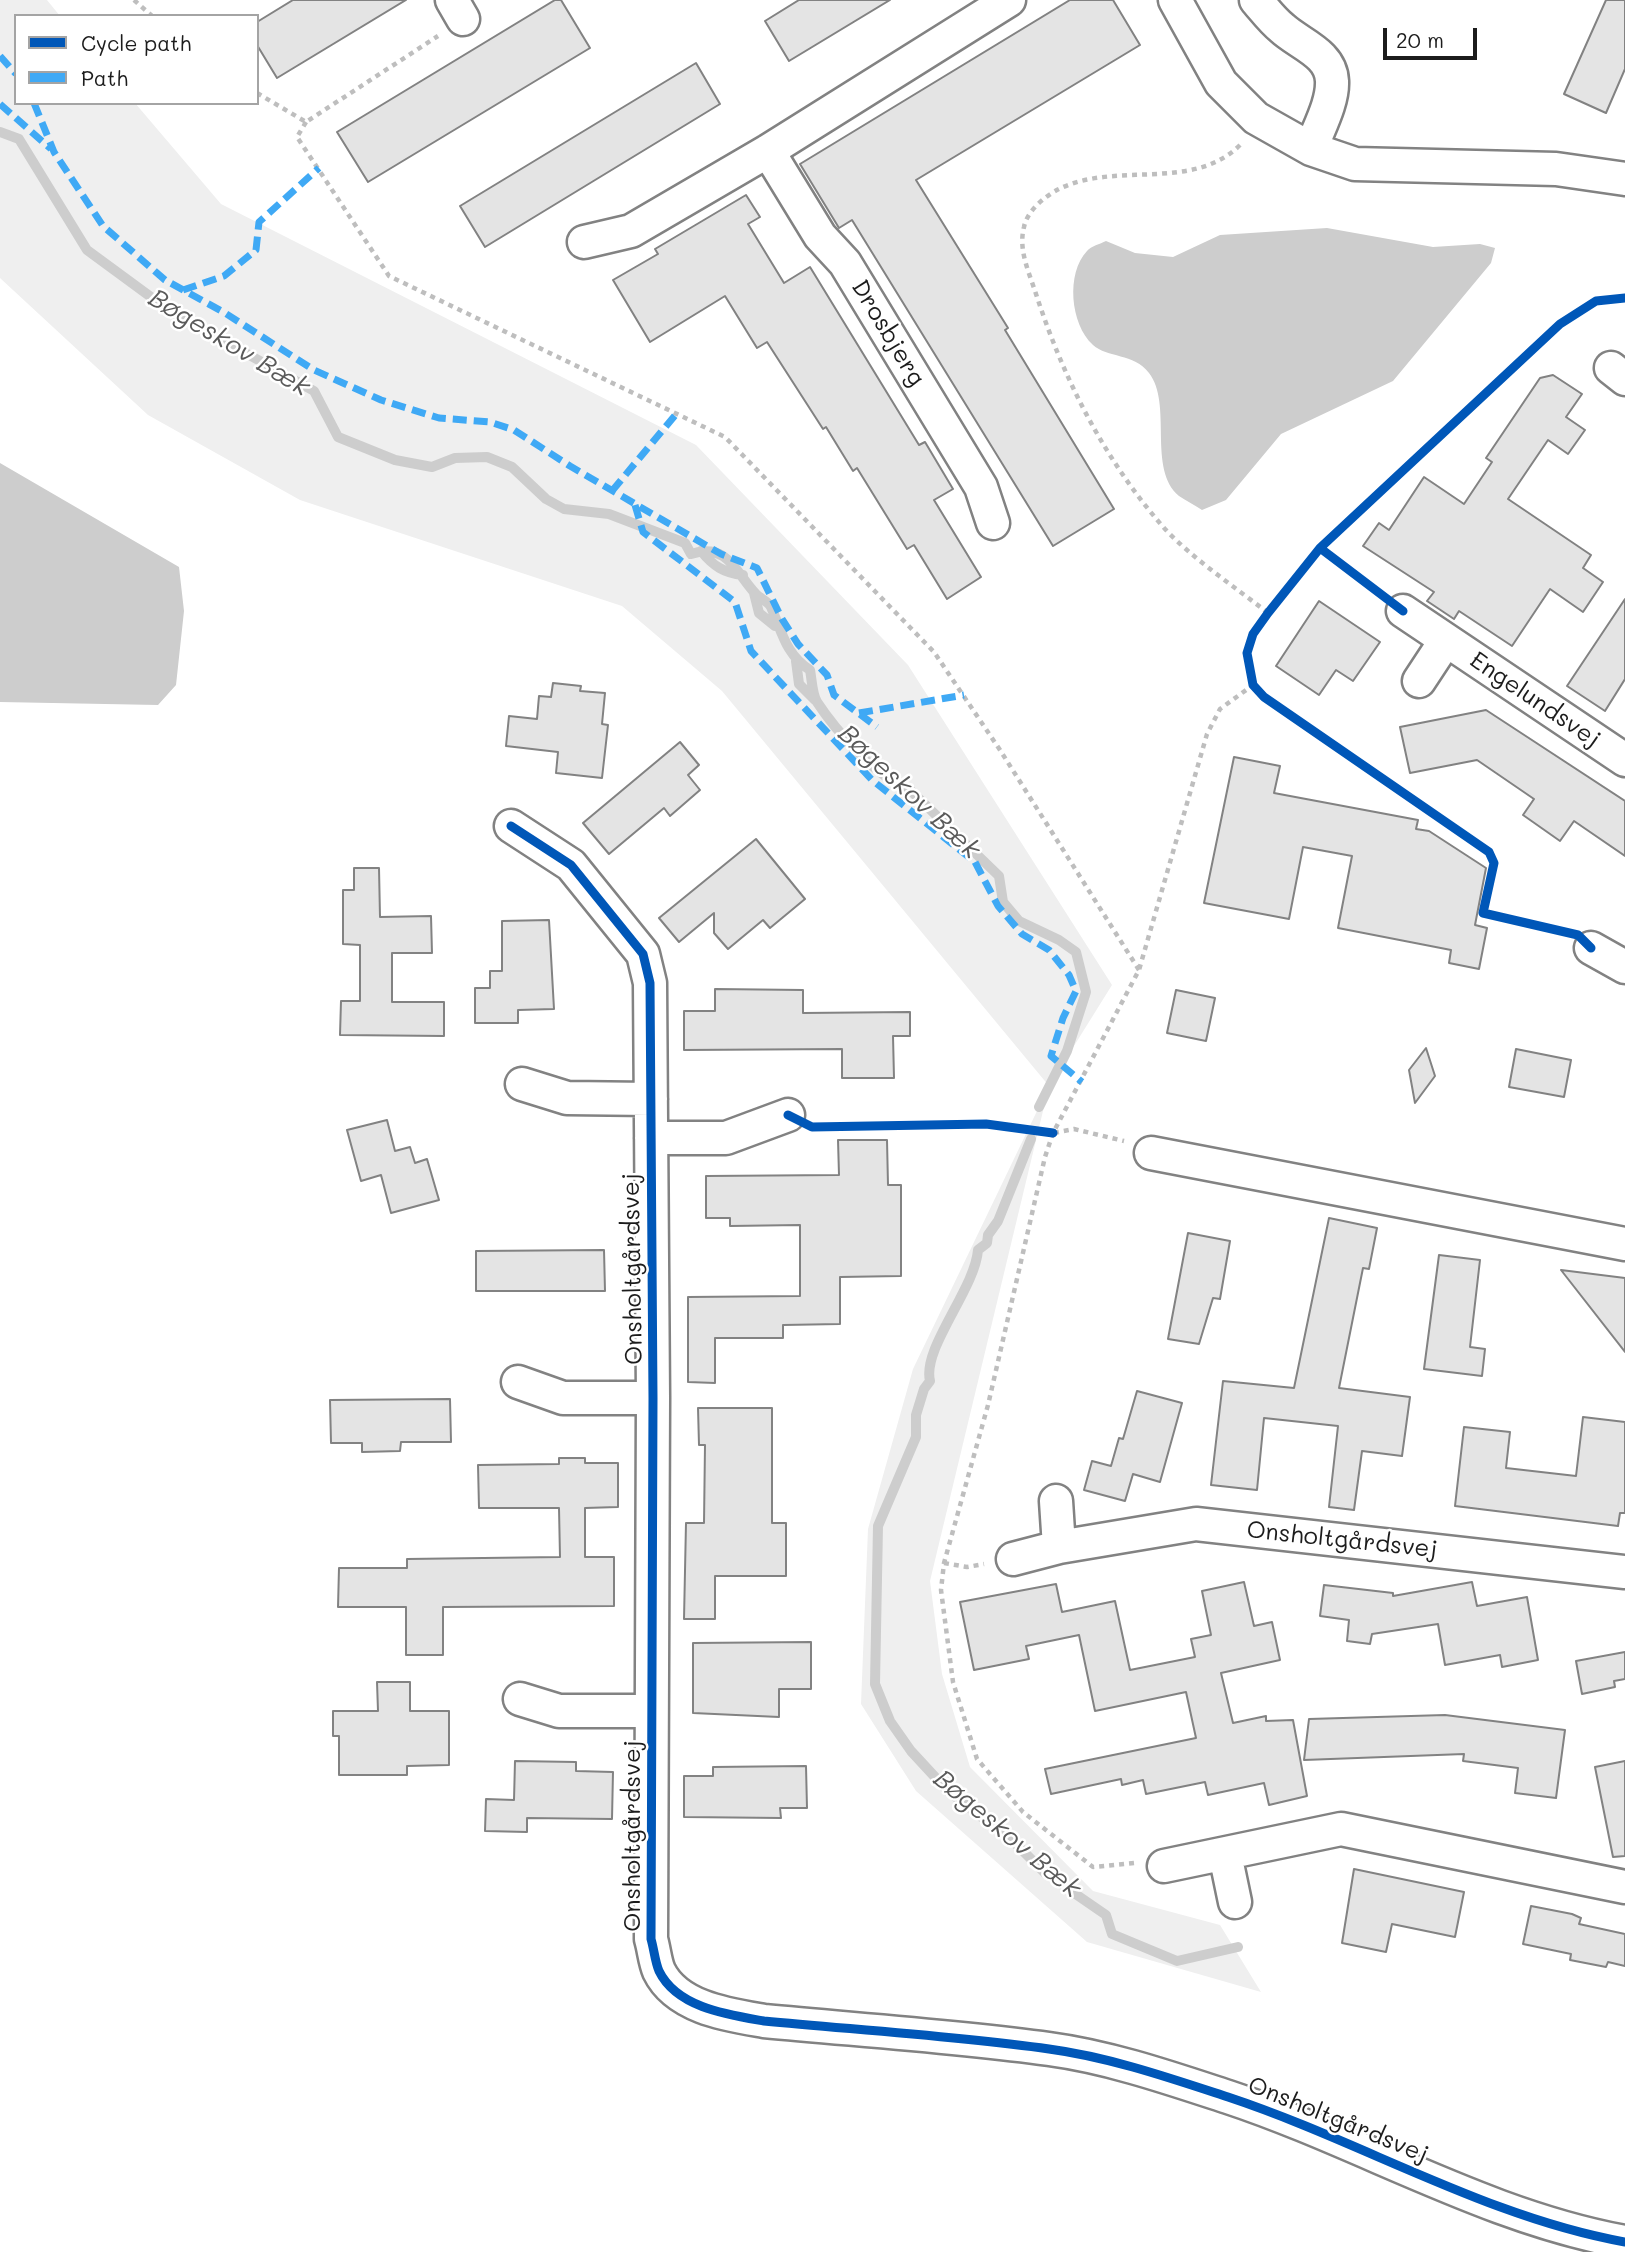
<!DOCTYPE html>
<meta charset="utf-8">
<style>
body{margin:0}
#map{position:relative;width:1625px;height:2252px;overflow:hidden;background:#fff;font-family:Mali,sans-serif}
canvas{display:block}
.legend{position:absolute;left:14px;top:14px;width:245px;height:91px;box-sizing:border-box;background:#fff;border:2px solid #a4a4a4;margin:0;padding:9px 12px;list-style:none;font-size:21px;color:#1c1c1c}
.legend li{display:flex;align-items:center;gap:14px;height:35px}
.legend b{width:35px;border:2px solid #a4a4a4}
.scale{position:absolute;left:1383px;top:28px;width:94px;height:32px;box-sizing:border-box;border:4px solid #1c1c1c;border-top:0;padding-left:9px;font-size:21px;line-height:24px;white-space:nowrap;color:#1c1c1c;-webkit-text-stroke:5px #fff;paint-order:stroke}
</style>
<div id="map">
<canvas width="1625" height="2252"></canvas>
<ul class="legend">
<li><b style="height:9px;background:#0057b8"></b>Cycle path</li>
<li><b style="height:9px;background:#3fa9f5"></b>Path</li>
</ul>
<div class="scale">20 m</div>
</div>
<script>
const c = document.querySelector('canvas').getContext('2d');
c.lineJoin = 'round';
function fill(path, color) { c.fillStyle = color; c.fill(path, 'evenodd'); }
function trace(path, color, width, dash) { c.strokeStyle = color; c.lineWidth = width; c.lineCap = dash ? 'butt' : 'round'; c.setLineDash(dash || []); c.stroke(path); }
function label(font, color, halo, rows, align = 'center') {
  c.font = font + ' Mali,sans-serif'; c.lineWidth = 5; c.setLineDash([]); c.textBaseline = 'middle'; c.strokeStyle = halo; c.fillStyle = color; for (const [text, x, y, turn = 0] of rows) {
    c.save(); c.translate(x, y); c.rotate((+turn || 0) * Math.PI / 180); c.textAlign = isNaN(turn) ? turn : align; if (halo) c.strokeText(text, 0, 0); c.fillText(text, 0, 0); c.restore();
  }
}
const green = new Path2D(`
 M0 0H47L60 16H16V103H135L221 204 696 445 908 665 1112 985 1049 1086 930 1581 942 1674 970 1767 1093 1891 1220 1925 1261 1992 1087 1942 916 1791 861 1704 868 1529 913 1369 1049 1086 722 691 622 606 300 500 148 415 0 278Z`);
const water = new Path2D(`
 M1327 228 1433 247 1480 244 1495 248 1491 263 1393 381 1281 434 1226 500 1202 510C1195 505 1186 501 1179 496 1147 469 1173 404 1149 373 1134 353 1107 358 1093 345 1070 324 1066 273 1087 251 1091 246 1100 244 1106 241L1135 253 1173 257 1220 235Z
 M0 463 179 567 184 611 176 685 158 705 0 702Z`);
const stream = new Path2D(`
 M0 132 19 139 87 250 170 311 314 391 338 437 395 460 432 467 455 458 487 457 512 467 546 499 564 509 609 514 685 543 691 554C728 542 736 573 755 593 760 599 768 601 771 607 782 632 786 655 810 670 812 680 812 694 817 702 834 728 879 781 908 788L999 876 1003 902 1019 921 1059 940 1076 952 1086 992 1067 1051 1039 1107
 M701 551C713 566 724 573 743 575
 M754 593 759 613 775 626
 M796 661 799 684 815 700
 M1031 1139 998 1221 988 1235 987 1243 978 1250C975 1289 922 1348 930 1381L924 1389 916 1415V1437L878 1526 875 1684 890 1721 911 1751 947 1790 1016 1844 1045 1873 1106 1915 1112 1934 1177 1961 1238 1947`);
const building = new Path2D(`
 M293 0H406L277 78 257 45V22Z
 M555 0H561L590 48 368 182 337 132Z
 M799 0H890L789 61 765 21Z
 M1070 0H1113L1140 45 916 180 1008 328 1005 330 1114 509 1053 546 852 220 839 228 800 164Z
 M1606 0H1625V69L1606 113 1564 94Z
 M696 63 720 104 485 247 460 206Z
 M746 195 760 217 748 224 784 283 810 267 919 445 925 442 953 489 934 500 981 577 947 599 914 545 907 549 857 468 853 471 826 427 823 429 767 342 757 348 725 296 650 342 613 280 658 254 655 249Z
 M1553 375 1582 394 1566 417 1585 430 1568 454 1548 440 1508 499 1591 555 1583 568 1603 582 1583 612 1550 589 1512 646 1459 611 1454 619 1427 601 1434 592 1363 546 1379 523 1389 530 1424 477 1464 504 1492 462 1486 458 1540 378Z
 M1625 599V679L1605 711 1567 686Z
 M1319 601 1380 642 1353 681 1336 670 1319 695 1276 666Z
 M553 683 581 686 580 691 605 693 602 724 608 725 602 778 556 773 558 752 506 746 509 716 537 719 539 696 551 697Z
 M1486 710 1625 801V856L1574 821 1560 841 1523 815 1534 799 1477 760 1410 773 1400 727Z
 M680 742 699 765 688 775 700 790 670 816 664 808 609 854 583 823Z
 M1234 757 1280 766 1274 793 1418 820 1416 829 1429 831 1486 868 1475 925 1487 928 1479 969 1449 963 1451 950 1338 928 1352 856 1303 847 1289 919 1204 903Z
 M756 839 805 899 770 928 763 920 728 949 714 933V913L679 942 659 918Z
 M354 868H379L380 917 431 916 432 953H392V1002H444V1036L340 1035 341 1001H360V945L343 944V890H354Z
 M549 920 554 1009 518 1010V1023H475V988H490V971H502V921Z
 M715 989 803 990V1013L910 1012V1036H893L894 1078H842V1049L684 1050V1011H715Z
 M1176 990 1215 998 1206 1041 1167 1033Z
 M1426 1048 1435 1076 1415 1103 1409 1070Z
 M1516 1049 1571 1060 1564 1097 1509 1087Z
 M387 1120 395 1151 410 1147 415 1163 427 1159 439 1200 391 1213 381 1175 361 1181 347 1130Z
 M838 1140H887L888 1185H901V1276L840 1277V1324L783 1325V1338H715V1383L688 1382V1297L800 1296V1225L730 1226V1218H706V1176L839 1175Z
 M1329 1218 1377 1228 1369 1269 1363 1268 1339 1388 1410 1397 1402 1456 1362 1451 1354 1510 1329 1507 1338 1426 1264 1418 1257 1490 1211 1485 1223 1381 1294 1388Z
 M1188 1233 1230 1241 1220 1299 1213 1298 1199 1344 1168 1339Z
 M604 1250 605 1291H476V1251Z
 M1439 1255 1480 1260 1470 1347 1485 1349 1482 1376 1424 1369Z
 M1561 1270 1625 1278V1352Z
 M1137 1391 1182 1403 1160 1482 1133 1474 1125 1501 1084 1490 1092 1461 1111 1466 1119 1438 1123 1439Z
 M450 1399 451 1442H401L400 1451 362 1452V1443H331L330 1400Z
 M698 1408H772V1523H786V1576H715V1619H684L686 1523H704L705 1445H699Z
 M1583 1417 1625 1422V1513H1620L1618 1526 1455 1506 1464 1427 1510 1432 1506 1468 1576 1476Z
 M559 1458H585V1463H618V1507L585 1508V1557H614V1606L443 1607V1655H406V1607H338L339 1568H407V1559L560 1557 559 1508H479L478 1465 559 1464Z
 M1244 1582 1254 1626 1272 1622 1280 1660 1221 1673 1233 1723 1266 1716V1721L1293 1720 1307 1796 1269 1805 1264 1783 1208 1795 1205 1782 1146 1794 1143 1780 1122 1785 1121 1779 1051 1794 1045 1769 1196 1738 1186 1692 1095 1711 1079 1635 1026 1646 1029 1659 974 1670 960 1602 1056 1584 1062 1612 1115 1601 1130 1670 1195 1657 1191 1639 1211 1635 1202 1591Z
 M1472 1582 1477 1606 1527 1597 1538 1660 1502 1667 1500 1655 1445 1665 1438 1624 1372 1634 1370 1644 1347 1641 1349 1620 1320 1616 1324 1585 1393 1593V1596Z
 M811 1642V1689H779V1717L693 1713V1643Z
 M1625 1652V1679L1614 1681 1615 1687 1582 1694 1576 1661Z
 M377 1682H410V1711H449V1765L407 1766V1775H339V1736H333V1711H378Z
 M1445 1715 1565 1730 1556 1798 1515 1793 1518 1768 1463 1761 1464 1754 1304 1760 1309 1719Z
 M515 1761 576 1762V1771L613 1772 612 1819 527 1818V1832L485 1831 486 1799 514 1800Z
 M1625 1761V1856L1613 1857 1595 1767Z
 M806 1766 807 1808H780L781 1818 684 1817V1776H713V1767Z
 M1354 1869 1464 1892 1455 1937 1392 1924 1386 1952 1342 1943Z
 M1531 1906 1572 1914 1581 1918 1579 1924 1625 1934V1966L1608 1962 1606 1967 1570 1960 1571 1954 1523 1944Z`);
const path = new Path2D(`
 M134 0 152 16
 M257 93 306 122 438 36
 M306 122 297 137 389 276 725 437 934 652 1000 750 1139 970
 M1240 145C1193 192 1115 161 1059 189 1045 196 1027 211 1024 227 1018 250 1029 272 1036 294 1064 380 1105 461 1165 529 1193 559 1235 587 1268 613
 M1054 1133 1074 1129 1124 1141
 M944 1563 967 1567 984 1564
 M1134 1863 1093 1867 1023 1812 977 1759 953 1682 941 1590 944 1563 988 1405 1045 1157 1053 1133 1139 970 1207 734 1220 709 1253 685`);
const minor = new Path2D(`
 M452 0 463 19
 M1175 0 1221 83 1256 118 1311 149 1355 164 1556 169 1625 179
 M1256 0C1264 9 1272 20 1282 28 1299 44 1331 53 1332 81 1333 103 1318 129 1311 149
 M768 151 820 236 845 263 981 487 993 523
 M584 242 631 231 768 151 1009 0
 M1611 368 1625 379
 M1403 611 1625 760
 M1419 681 1446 640
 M511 826 571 865 643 954 650 983 653 1398 651 1939C654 1949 655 1962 659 1971 677 2008 729 2015 764 2021 859 2030 955 2036 1049 2049 1109 2057 1170 2078 1228 2097 1361 2141 1486 2217 1625 2242
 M1591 948 1625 967
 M522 1084 567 1098 651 1099
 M651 1138H726L788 1115
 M1151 1153 1625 1244
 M518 1382 563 1398H653
 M1056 1501 1059 1547
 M1013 1559 1059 1547 1196 1524 1625 1572
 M520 1699 559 1711H651
 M1225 1854 1235 1902
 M1164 1866 1341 1829 1625 1887`);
const quiet = new Path2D(`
 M0 56 16 74
 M34 103 54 152 103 226 165 280 225 313 314 370 381 400 439 418 490 422 514 430 570 466 721 554 757 568 782 619 798 644 827 675 834 695 877 727
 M0 104 51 149
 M183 290 224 276 256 250 259 222 319 168
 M612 491 677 413
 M635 505 643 532 735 602 751 651 872 780 975 862 998 906 1022 934 1049 950 1069 975 1076 991 1063 1018 1051 1056 1082 1082
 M859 713 964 695`);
const cycleway = new Path2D(`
 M1320 548 1403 611
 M511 826 571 865 643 954 650 983 653 1398 651 1939C654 1949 655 1962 659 1971 677 2008 729 2015 764 2021 859 2030 955 2036 1049 2049 1109 2057 1170 2078 1228 2097 1361 2141 1486 2217 1625 2242
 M1591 948 1578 935 1483 913 1494 863 1489 852 1264 697 1253 685 1247 653 1253 634 1268 613 1320 548 1560 324 1596 301 1625 298
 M788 1115 812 1127 986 1124 1053 1133`);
const streetNames = [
 ["Drosbjerg",888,333,59],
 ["Engelundsvej",1535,700,34],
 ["Onsholtgårdsvej",633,1269,-91],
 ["Onsholtgårdsvej",1342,1540,6],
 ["Onsholtgårdsvej",633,1836,-90],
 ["Onsholtgårdsvej",1338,2120,22]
];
const waterNames = [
 ["Bøgeskov Bæk",229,343,31],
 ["Bøgeskov Bæk",909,792,43],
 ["Bøgeskov Bæk",1007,1834,40]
];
fill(green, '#efefef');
fill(water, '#cdcdcd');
trace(stream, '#cdcdcd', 10);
fill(building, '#e4e4e4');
trace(building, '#828282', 2);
trace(minor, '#828282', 37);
trace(path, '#bebebe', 4.5, [5, 5]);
trace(minor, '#fff', 32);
trace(quiet, '#3fa9f5', 7, [14, 7]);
trace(cycleway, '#0057b8', 9);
label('24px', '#1c1c1c', '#fff', streetNames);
label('italic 26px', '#5a5a5a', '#fff', waterNames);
</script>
